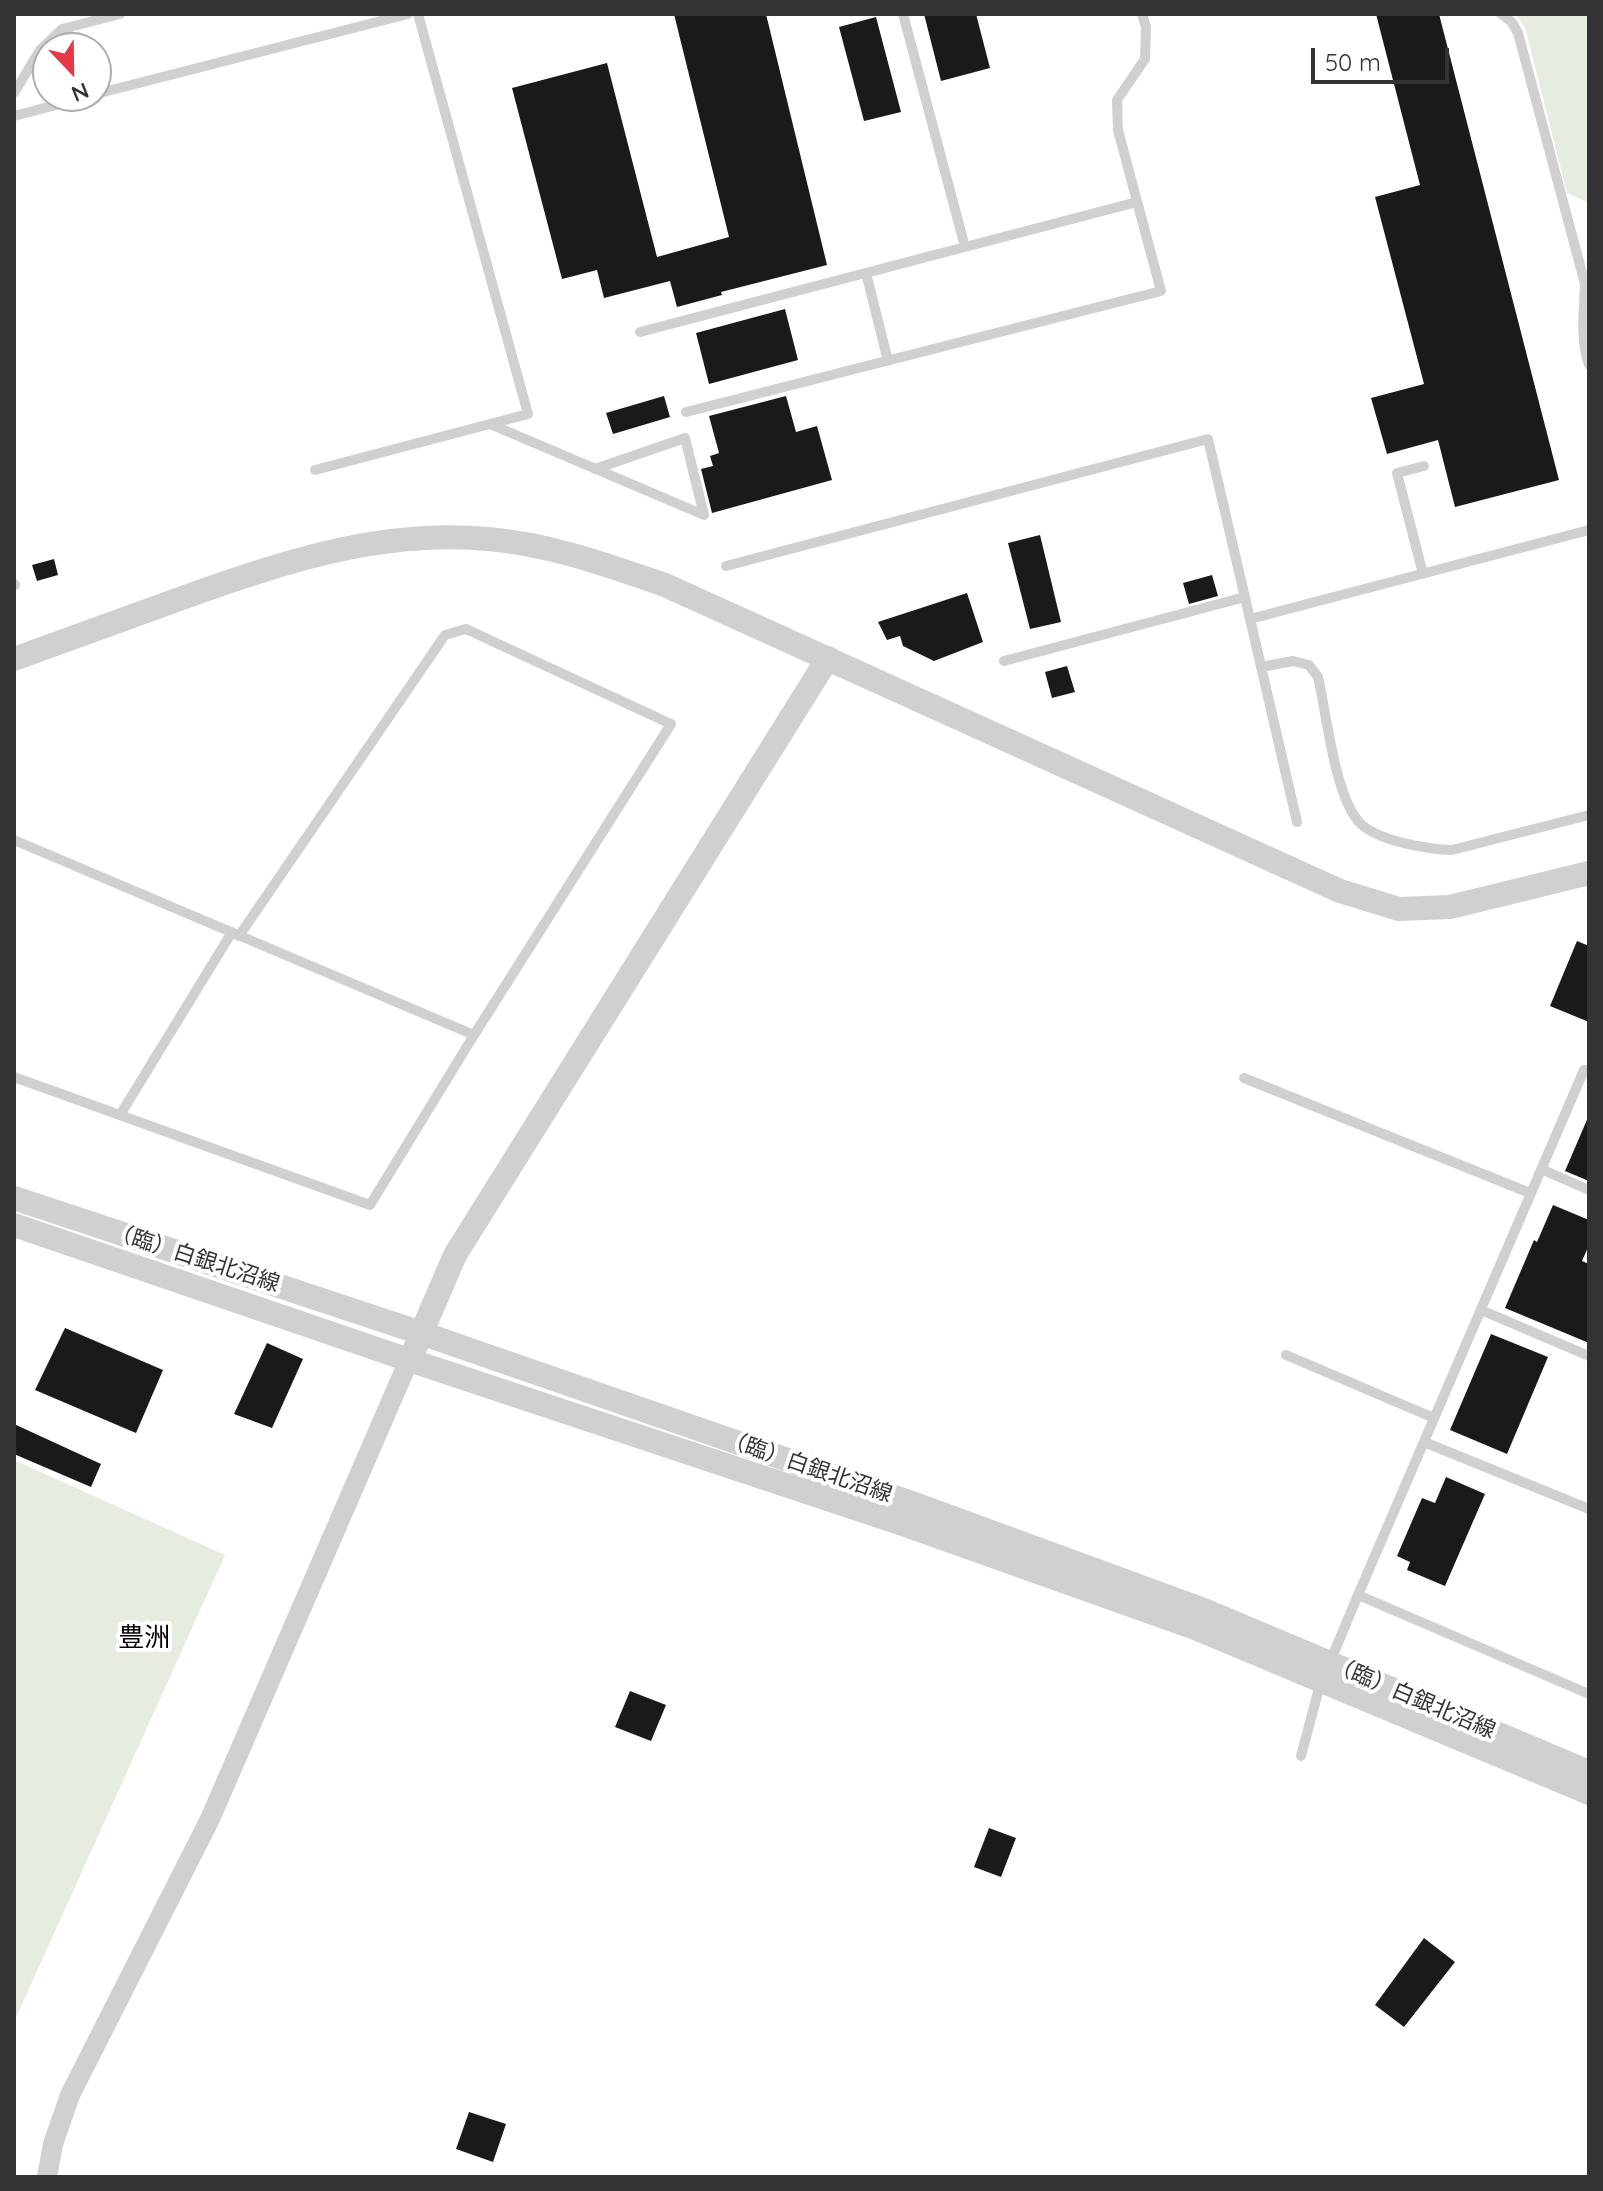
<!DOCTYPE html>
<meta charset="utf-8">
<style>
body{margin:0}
#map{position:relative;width:1603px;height:2191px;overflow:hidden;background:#fff;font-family:Quicksand,sans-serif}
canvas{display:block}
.frame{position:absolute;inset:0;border:16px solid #333;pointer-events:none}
.north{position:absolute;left:32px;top:32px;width:80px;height:80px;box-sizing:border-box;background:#fff;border:2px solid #adadad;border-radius:50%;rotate:158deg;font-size:22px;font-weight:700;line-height:32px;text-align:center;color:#333}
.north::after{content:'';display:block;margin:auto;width:28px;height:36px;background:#e63946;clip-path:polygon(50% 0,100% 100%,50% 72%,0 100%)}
.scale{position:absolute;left:1311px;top:48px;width:138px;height:36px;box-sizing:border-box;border:4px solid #333;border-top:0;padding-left:10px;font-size:24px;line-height:28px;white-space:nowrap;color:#333;-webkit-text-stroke:6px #fff;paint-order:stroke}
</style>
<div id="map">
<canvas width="1603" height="2191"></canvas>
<div class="frame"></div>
<div class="north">N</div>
<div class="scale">50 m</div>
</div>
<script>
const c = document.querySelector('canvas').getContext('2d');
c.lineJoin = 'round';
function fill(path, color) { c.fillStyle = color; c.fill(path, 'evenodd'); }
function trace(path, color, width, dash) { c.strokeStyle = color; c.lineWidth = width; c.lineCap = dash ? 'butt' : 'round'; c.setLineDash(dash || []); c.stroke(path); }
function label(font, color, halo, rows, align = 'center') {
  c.font = font + ' Quicksand,"Noto Sans JP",sans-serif'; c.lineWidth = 8; c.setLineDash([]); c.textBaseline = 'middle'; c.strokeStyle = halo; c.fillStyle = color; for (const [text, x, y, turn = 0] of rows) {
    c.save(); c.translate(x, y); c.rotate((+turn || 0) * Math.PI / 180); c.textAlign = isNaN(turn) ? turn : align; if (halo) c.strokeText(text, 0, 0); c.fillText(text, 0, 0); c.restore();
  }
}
const green = new Path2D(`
 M1515 14H1589V203L1567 193 1525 27Z
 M14 1460 225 1555 14 2022Z`);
const building = new Path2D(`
 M674 14H766L827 265 721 292 722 295 677 307 670 281 604 298 597 270 562 279 512 88 607 63 657 257 729 237Z
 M924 14H976L990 68 941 81Z
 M1376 14H1439L1559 480 1455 507 1438 440 1387 454 1371 398 1424 384 1375 197 1420 185Z
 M876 17 901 112 864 121 839 27Z
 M785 309 798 360 709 384 696 333Z
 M664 396 670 417 613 434 606 413Z
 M786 396 796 432 817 426 832 480 712 513 701 469 713 466 710 456 719 453 709 416Z
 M1040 535 1061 622 1030 629 1008 543Z
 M54 559 58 575 37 581 32 565Z
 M1212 575 1218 596 1189 604 1183 583Z
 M967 593 983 642 934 661 903 646 900 636 887 640 878 622Z
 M1067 666 1075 692 1052 698 1045 672Z
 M1577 941 1589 946V1022L1550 1006Z
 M1589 1115V1181L1565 1171Z
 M1553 1205 1589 1220V1245L1582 1261 1589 1264V1343L1505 1308 1534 1240 1537 1242Z
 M65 1328 163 1370 136 1433 35 1390Z
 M1491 1334 1548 1357 1507 1454 1450 1430Z
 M267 1343 303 1359 272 1428 234 1414Z
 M14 1424 101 1464 91 1487 14 1454Z
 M1446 1477 1485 1494 1445 1586 1407 1570 1410 1562 1397 1556 1422 1498 1435 1503Z
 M630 1691 666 1705 651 1741 615 1727Z
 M989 1828 1016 1838 1001 1877 974 1867Z
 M1424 1938 1455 1962 1404 2027 1375 2005Z
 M469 2112 506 2124 493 2162 456 2149Z`);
const service = new Path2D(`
 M903 14 965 247
 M1501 14 1512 22 1518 33 1585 284C1584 310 1580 340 1589 365
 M14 93 40 50 62 29 120 14
 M96 94 408 14
 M14 116 90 96
 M866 273 888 361
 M640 332 1137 202
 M686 412 1161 291 1118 130 1117 100 1145 59 1146 27 1142 14
 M490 424 704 515 685 438 595 469
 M315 470 528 414 418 14
 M726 566 1208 439 1250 619
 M1423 574 1397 473 1424 466
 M14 584 15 585
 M1004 661 1245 597
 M1261 667 1293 661 1309 665 1318 677C1327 716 1334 791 1358 821 1375 841 1427 849 1452 850L1589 815
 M1297 822 1250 619 1589 530
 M14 840 474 1035 671 724 466 629 445 635 239 936
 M1589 1072 1584 1070 1358 1595 1589 1694
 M14 1077 370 1205 474 1035
 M1244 1078 1530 1193
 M120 1115 232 932
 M1541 1169 1589 1190
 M1481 1310 1589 1356
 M1286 1355 1434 1418
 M1424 1442 1589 1509
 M1330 1662 1358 1595
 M1301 1756 1321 1681`);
const minor = new Path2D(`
 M47 2177 53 2144 70 2095 210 1819 409 1360`);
const tertiary = new Path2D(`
 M14 659C67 640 121 620 174 601 275 564 379 529 488 539 549 544 607 565 665 585L1340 891 1399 909 1450 907 1589 873
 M14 1198 421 1333 915 1504 1204 1610 1589 1772
 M14 1225 409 1360 903 1524 1195 1628 1589 1793
 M415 1348 455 1255 828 658`);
const streetNames = [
 ["（臨）白銀北沼線",195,1258,18],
 ["（臨）白銀北沼線",808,1467,19],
 ["（臨）白銀北沼線",1413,1698,23]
];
const quarterNames = [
 ["豊洲",144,1638]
];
fill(green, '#e6ecdf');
fill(building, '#1a1a1a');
trace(service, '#d0d0d0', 10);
trace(minor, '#d0d0d0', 20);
trace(tertiary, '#d0d0d0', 24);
label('22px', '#333', '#fff', streetNames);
label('26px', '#000', '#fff', quarterNames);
</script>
